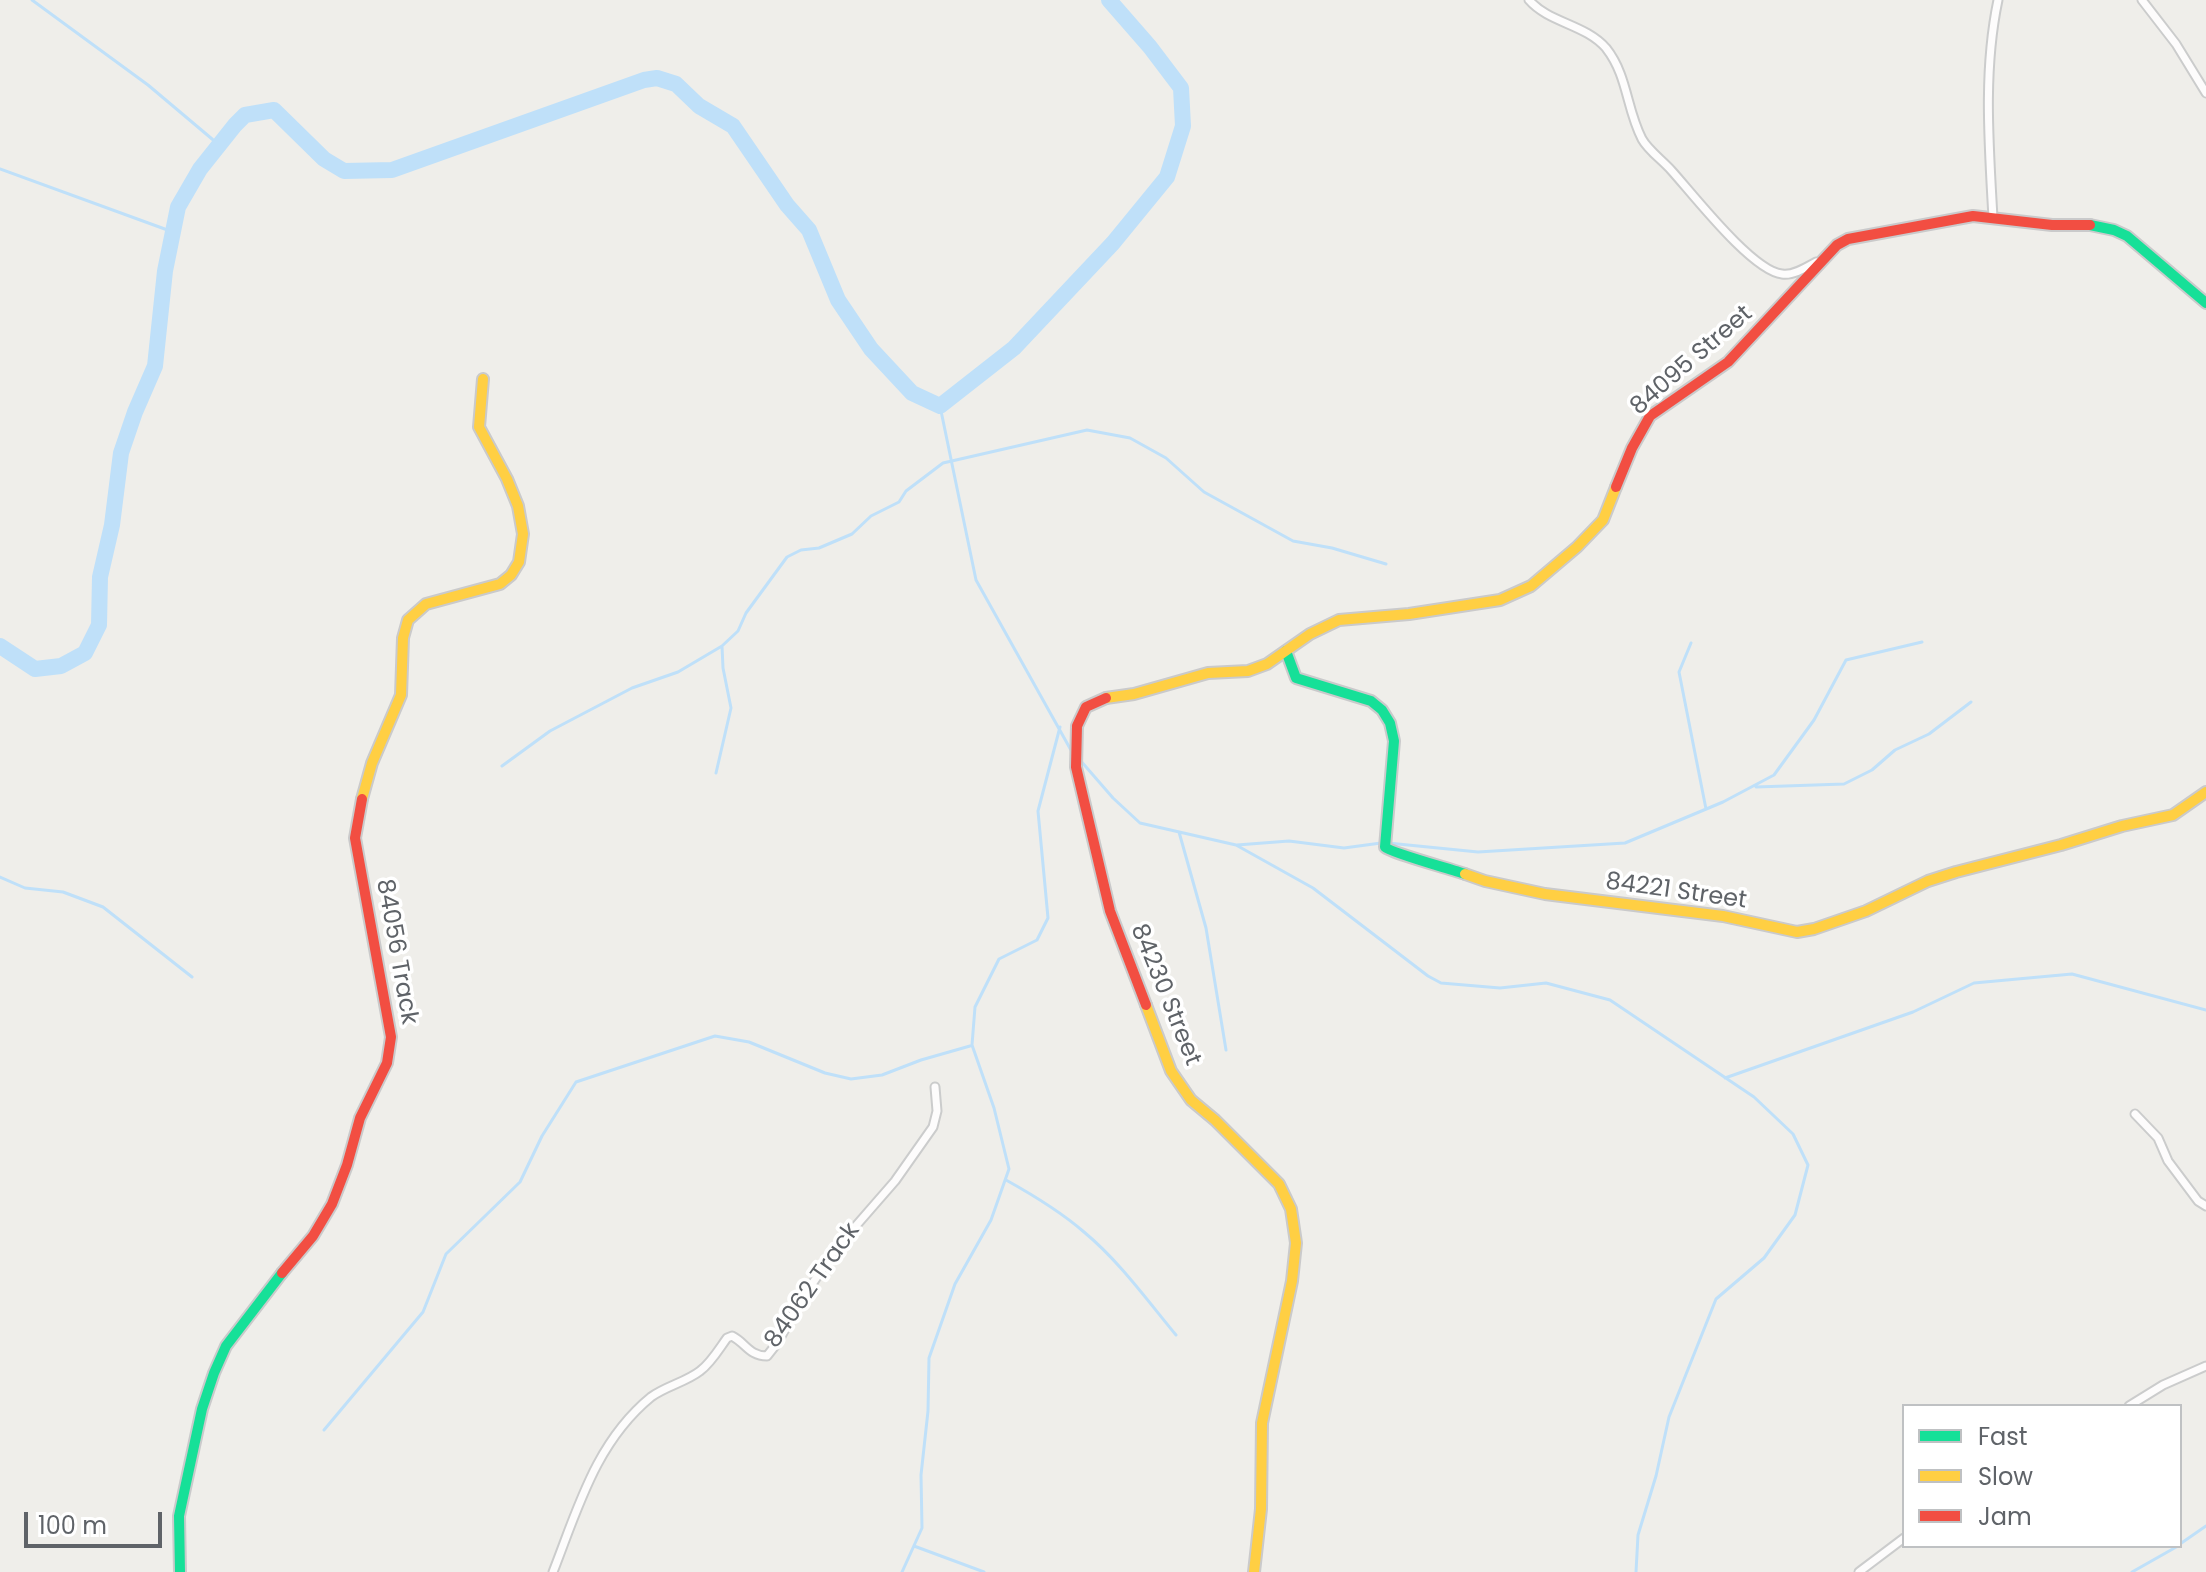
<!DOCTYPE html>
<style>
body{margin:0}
#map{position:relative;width:2206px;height:1572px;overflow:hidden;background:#efeeea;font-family:Poppins,sans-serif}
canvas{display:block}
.legend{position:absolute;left:1902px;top:1404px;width:280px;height:144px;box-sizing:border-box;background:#fff;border:2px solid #bfc1c3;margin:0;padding:10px 14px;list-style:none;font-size:24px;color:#5f6368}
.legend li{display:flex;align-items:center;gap:16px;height:40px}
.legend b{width:40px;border:2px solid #bfc1c3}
.scale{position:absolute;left:24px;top:1512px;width:138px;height:36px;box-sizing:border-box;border:4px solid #5f6368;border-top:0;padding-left:10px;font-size:24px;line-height:28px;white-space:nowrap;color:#5f6368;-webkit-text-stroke:6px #fff;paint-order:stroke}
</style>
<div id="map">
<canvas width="2206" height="1572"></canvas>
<ul class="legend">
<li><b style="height:10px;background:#16e098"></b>Fast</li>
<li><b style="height:10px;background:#ffcf43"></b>Slow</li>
<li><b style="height:10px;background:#f24e42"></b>Jam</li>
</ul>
<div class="scale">100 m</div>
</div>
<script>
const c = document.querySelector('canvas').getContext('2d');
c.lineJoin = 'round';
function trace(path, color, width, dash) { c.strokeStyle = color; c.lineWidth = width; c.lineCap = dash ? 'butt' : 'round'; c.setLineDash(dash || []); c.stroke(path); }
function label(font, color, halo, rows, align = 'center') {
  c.font = font + ' Poppins,sans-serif'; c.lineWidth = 7; c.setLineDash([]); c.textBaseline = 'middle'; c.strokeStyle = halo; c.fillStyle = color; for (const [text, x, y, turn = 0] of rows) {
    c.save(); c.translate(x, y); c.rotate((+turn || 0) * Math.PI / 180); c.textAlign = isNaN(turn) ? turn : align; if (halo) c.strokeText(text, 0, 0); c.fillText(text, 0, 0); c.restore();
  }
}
const stream = new Path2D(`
 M32 0 148 85 218 144
 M0 169 173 232
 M940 406 976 580 1072 752
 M1691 643 1679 672 1706 809
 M1080 760 1113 798 1140 823 1236 845 1313 888 1428 976 1441 983 1500 988 1546 983 1610 1000 1754 1097 1793 1134 1808 1165 1795 1215 1764 1258 1716 1299 1669 1417 1656 1476 1638 1535 1636 1572
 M502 766 550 731 632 688 678 672 722 646
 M716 773 731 708 723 668 722 646 738 631 746 613 787 557 801 550 819 548 852 534 871 516 899 502 906 491 943 463 1087 430 1130 438 1166 458 1204 492 1293 541 1332 548 1386 564
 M1756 787 1844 784 1872 770 1895 750 1929 734 1971 702
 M1179 832 1206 928 1226 1050
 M1388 843 1478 852 1625 843 1723 802 1774 775 1814 720 1846 660 1922 642
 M1237 845 1289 841 1344 848 1381 843
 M0 877 25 888 63 892 103 907 192 977
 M1725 1078 1913 1012 1974 983 2072 974 2206 1010
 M1006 1180C1033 1195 1061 1212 1084 1232 1119 1261 1147 1300 1176 1335
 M324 1430 423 1312 446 1254 520 1182 542 1136 576 1082 715 1036 749 1042 825 1073 851 1079 882 1075 921 1060 970 1046
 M2180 1544 2206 1526
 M914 1546 984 1572
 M902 1572 922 1528 921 1475 928 1411 929 1358 955 1284 991 1220 1009 1169 994 1108 972 1045 975 1007 999 959 1037 940 1048 918 1038 811 1060 727
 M2132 1572 2178 1546`);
const river = new Path2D(`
 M0 646 35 669 61 666 85 653 99 625 100 577 112 525 121 453 135 412 155 366 165 271 178 207 200 169 235 125 245 115 274 110 324 159 344 171 392 170 644 80 657 78 676 84 699 106 733 126 787 205 809 230 838 300 871 349 912 393 940 406 1014 348 1113 243 1167 177 1183 126 1181 88 1150 47 1109 0`);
const street = new Path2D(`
 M1529 0C1549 23 1585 24 1606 48 1628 76 1626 108 1642 139 1648 150 1662 160 1671 170 1692 193 1752 271 1782 274 1793 276 1807 267 1816 262
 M2142 0 2176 44 2206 93
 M1993 218C1989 145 1983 71 1998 0
 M2135 1114 2158 1138 2168 1161 2198 1201 2206 1206
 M2129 1406 2163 1385 2206 1366
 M553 1572C578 1508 596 1442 651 1397 666 1386 686 1382 700 1371 711 1363 719 1349 727 1338L732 1336C746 1343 749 1356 767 1356L778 1342 797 1307 834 1251 895 1181 933 1127 937 1111 935 1087
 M1859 1572 1904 1538`);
const fast = new Path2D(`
 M2090 225 2114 230 2127 236 2206 303
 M1286 651 1296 678 1371 701 1382 710 1390 723 1394 741 1385 847C1391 853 1451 869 1465 874
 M180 1572 179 1516 202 1409 214 1373 226 1346 282 1273`);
const slow = new Path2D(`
 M1106 698 1134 694 1208 673 1248 671 1267 664 1310 634 1339 620 1409 614 1500 600 1531 586 1577 547 1603 520 1616 487
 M362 799 372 763 401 695 403 638 408 620 426 604 500 584 511 575 519 562 523 534 518 506 507 479 479 427 483 379
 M1465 874 1485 881 1545 894 1723 916 1797 932 1814 929 1866 911 1928 881 1956 872 2061 845 2122 826 2173 815 2206 792
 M1146 1005 1171 1071 1191 1100 1215 1120 1279 1184 1291 1209 1296 1243 1292 1281 1262 1423 1261 1509 1254 1572`);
const jam = new Path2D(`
 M1616 487 1632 448 1650 416 1728 362 1837 245 1848 239 1973 216 2052 225H2090
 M1106 698 1086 707 1077 726 1076 767 1110 911 1146 1005
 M282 1273 313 1236 332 1204 347 1165 360 1118 387 1063 391 1037 355 838 362 799`);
const streetNames = [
 ["84095 Street",1692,361,-41],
 ["84221 Street",1676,892,8],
 ["84056 Track",396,952,80],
 ["84230 Street",1165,995,68],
 ["84062 Track",813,1286,-55]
];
trace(stream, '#bfe0f9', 3);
trace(river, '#bfe0f9', 16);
trace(street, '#cbcccc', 11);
trace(fast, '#cacacb', 14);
trace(slow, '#cacacb', 14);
trace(jam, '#cacacb', 14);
trace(street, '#fdfcfc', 7);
trace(fast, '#16e098', 10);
trace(slow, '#ffcf43', 10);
trace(jam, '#f24e42', 10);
label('24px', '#5f6368', '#fff', streetNames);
</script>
